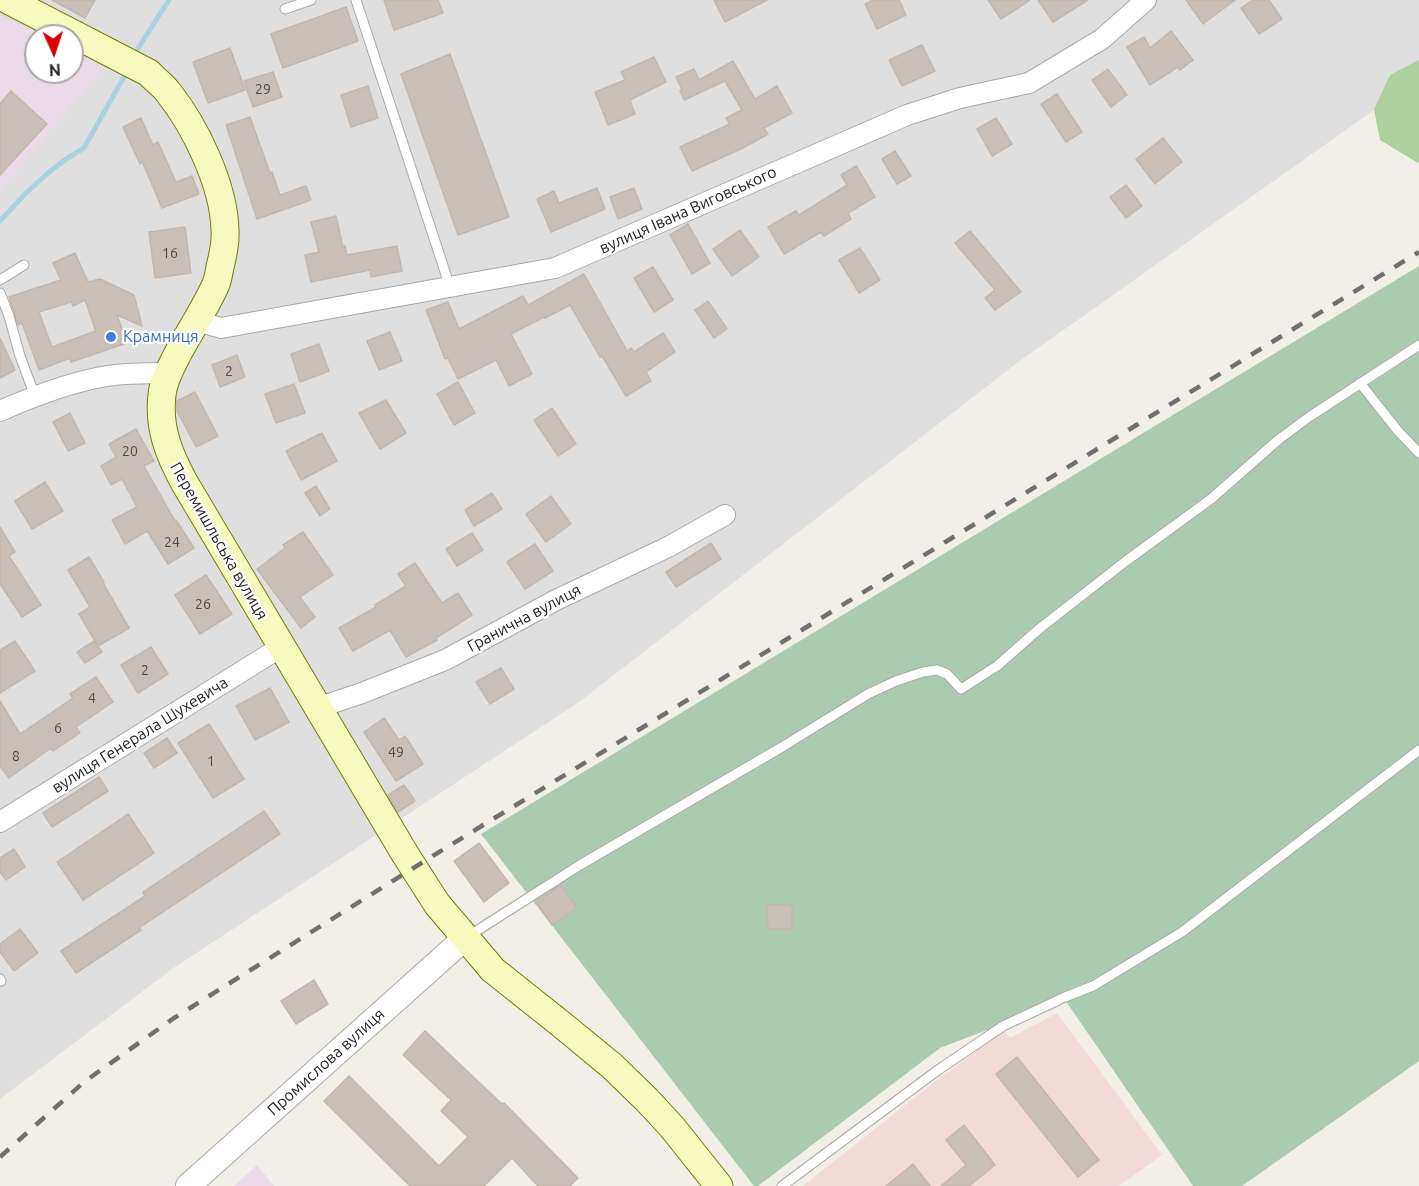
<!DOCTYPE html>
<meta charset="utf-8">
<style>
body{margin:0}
#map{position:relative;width:1419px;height:1186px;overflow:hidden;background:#f2efe9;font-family:Ubuntu,sans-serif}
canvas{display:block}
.north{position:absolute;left:24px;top:24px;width:60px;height:60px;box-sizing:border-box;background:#fff;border:2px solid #a7a7a7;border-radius:50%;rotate:177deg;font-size:16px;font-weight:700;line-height:24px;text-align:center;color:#222}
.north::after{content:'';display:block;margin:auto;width:21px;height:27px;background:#d40000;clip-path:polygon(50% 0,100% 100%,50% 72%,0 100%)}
</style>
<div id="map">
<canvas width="1419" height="1186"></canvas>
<div class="north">N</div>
</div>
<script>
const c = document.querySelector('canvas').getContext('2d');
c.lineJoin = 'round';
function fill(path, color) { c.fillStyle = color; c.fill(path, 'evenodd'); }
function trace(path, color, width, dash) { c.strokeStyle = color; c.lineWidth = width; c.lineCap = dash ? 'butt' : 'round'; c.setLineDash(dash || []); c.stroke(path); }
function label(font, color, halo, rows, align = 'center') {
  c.font = font + ' Ubuntu,sans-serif'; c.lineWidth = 4.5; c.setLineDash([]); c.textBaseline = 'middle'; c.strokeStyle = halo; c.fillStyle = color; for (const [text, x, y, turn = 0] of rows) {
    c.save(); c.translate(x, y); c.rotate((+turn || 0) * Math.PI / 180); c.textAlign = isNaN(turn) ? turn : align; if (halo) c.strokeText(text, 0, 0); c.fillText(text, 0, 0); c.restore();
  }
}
const residential = new Path2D(`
 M0 0H1419V78L1017 363 579 702 172 969 0 1099ZM36 36H72V72H36Z`);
const commercial = new Path2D(`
 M1057 1013 1162 1155 1119 1186H803L915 1097 1004 1030 1010 1038Z`);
const industrial = new Path2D(`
 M0 15 42 36H36V72H72V52L103 68 0 191Z
 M257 1165 274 1186H234Z`);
const forest = new Path2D(`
 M1419 60V162L1418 163 1380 140 1374 109 1390 75Z`);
const cemetery = new Path2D(`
 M1419 266V1061L1242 1186H1193L1065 1000 940 1048 758 1186H754L481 834Z`);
const stream = new Path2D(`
 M137 50 169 0
 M0 221 25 194 48 173 66 159 84 148 125 75`);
const building = new Path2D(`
 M52 0H95L85 18Z
 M384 0H438L443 13 394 30Z
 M714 0H767L725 22Z
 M873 0H899L906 15 877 29 865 4Z
 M988 0H1030L1001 19Z
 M1038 0H1088L1053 22Z
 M1186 0H1235L1203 24Z
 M1253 0H1269L1282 19 1259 34 1241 8Z
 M346 7 358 41 283 68 271 34Z
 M1171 31 1193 60 1180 70 1178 67 1150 85 1127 47 1144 37 1150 48Z
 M922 45 935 71 902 86 889 60Z
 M230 48 245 90 208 103 193 62Z
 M450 54 509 217 458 235 401 74Z
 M654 57 666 82 630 100 635 114 608 125 595 92 625 80 621 72Z
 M733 61 755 99 777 86 792 113 764 128 768 134 743 148 692 171 680 147 730 124 726 118 742 110 725 81 684 100 680 91 682 90 676 77 694 69 699 80Z
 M1108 69 1127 95 1111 107 1092 80Z
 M273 72 282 97 253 107 244 81Z
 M368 86 378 118 351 127 341 95Z
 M11 91 47 124 0 175V104Z
 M1057 94 1082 132 1066 142 1041 104Z
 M250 117 270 173 272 172 280 195 306 186 311 200 257 219 226 125Z
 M141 118 153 145 158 142 176 182 192 176 199 194 162 208 142 161 140 164 123 127Z
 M996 118 1012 144 992 156 977 129Z
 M1163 138 1182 162 1155 184 1136 159Z
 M895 151 911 176 897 184 882 159Z
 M856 166 875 197 848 213 851 219 824 236 821 232 784 254 768 227 796 211 799 215 847 185 841 175Z
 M1126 185 1142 206 1126 218 1110 197Z
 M597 188 605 209 551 232 537 199 554 191 559 203Z
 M634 188 642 209 618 219 610 197Z
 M336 216 343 247 345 246 347 255 397 246 402 271 371 277 370 270 311 282 305 255 319 252 311 222Z
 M688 224 710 263 692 274 670 235Z
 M185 227 191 273 155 278 149 232Z
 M740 230 759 257 732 276 713 249Z
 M970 231 1021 292 995 310 985 298 995 290 955 243Z
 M860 248 880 280 859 293 839 260Z
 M75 253 88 282 100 279 134 295 142 326 117 315 127 343 71 362 70 358 39 370 22 323 18 325 9 297 61 280 53 263ZM85 300 96 331 52 347 39 312 71 302 73 306Z
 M653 267 673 300 654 312 634 278Z
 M584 274 627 351 631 348 634 352 663 333 675 352 646 372 651 381 626 396 602 356 600 357 570 305 545 318 544 317 511 334 532 374 509 386 496 360 458 379 448 358 445 359 426 310 448 302 459 329 523 296 528 305Z
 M708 301 727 329 714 338 695 310Z
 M390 332 402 361 379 370 367 341Z
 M0 338 15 370 0 378Z
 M319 344 329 371 300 382 291 354Z
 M237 355 245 377 220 387 212 365Z
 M458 382 475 413 454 425 437 394Z
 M294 384 305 413 276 423 265 394Z
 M195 392 218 436 196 447 177 411V401Z
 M386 400 406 433 380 449 359 413Z
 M552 408 576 444 558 456 534 420Z
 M70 413 85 443 68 451 53 422Z
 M136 429 154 461 144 466 175 521 176 520 194 548 168 564 147 531 125 544 112 520 137 507 122 479 111 485 101 466 116 457 109 444Z
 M322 433 337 461 301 480 286 451Z
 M45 482 63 511 32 529 15 501Z
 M316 486 330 509 320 516 305 493Z
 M492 493 502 509 474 526 465 510Z
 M551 496 571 524 546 542 526 514Z
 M0 527 15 552 9 556 41 605 22 617 0 584Z
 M303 532 333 575 300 597 315 617 301 628 257 569 285 548 283 545Z
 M472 533 483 550 457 566 446 549Z
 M711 543 721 559 676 587 666 572Z
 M535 544 553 571 525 589 507 562Z
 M89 557 104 582 103 583 129 628 98 646 79 614 90 607 68 570Z
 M415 563 442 603 458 593 472 615 436 638 437 640 406 657 390 630 353 651 339 628 376 607 375 605 406 586 398 574Z
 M206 575 232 614 200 634 175 595Z
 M15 641 35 671 0 693V650Z
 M94 641 102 652 85 663 77 652Z
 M151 647 168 674 138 693 121 665Z
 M501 668 514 689 490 704 476 682Z
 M96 677 113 702 76 727 80 733 53 751 51 748 9 778 0 766V701L20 734 73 698 70 694Z
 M270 688 289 722 255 740 236 706Z
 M384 718 399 740 405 736 423 764 396 781 364 732Z
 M209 724 244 779 213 798 178 743Z
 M167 738 177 753 154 768 144 753Z
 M99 777 108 791 52 827 43 813Z
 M404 785 415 801 398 812 388 795Z
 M264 811 280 834 139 928 141 930 76 973 61 951 145 896 143 892Z
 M128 814 154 853 83 900 57 862Z
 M479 843 509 883 484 902 454 861Z
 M14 849 25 867 6 880 0 872V858Z
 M561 885 577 908 552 925 536 902Z
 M767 905H792V929H768Z
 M20 929 38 953 14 971 0 952V944Z
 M314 980 328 1004 296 1024 281 1001Z
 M425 1031 502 1104 504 1103 578 1178 570 1186H538L512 1158 484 1186H410L324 1101 349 1076 439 1166 468 1137 441 1111 451 1100 403 1055Z
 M1017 1057 1099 1160 1078 1177 996 1074Z
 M964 1125 995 1165 969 1186H941L966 1165 946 1140Z
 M913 1164 930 1186H886Z`);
const service = new Path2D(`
 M356 0 450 287
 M285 9 311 0
 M0 280 24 265
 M0 293 9 316 20 356 35 396
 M1360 383 1398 431 1419 453
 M467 937 580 865 782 747 868 694 896 681 923 672 937 670 947 674 961 689 997 666 1039 629 1126 561 1211 499 1278 440 1309 417 1419 345
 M0 979 1 981
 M782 1186 938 1070 1003 1026 1065 997 1093 986 1182 932 1419 750`);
const minor = new Path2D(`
 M197 321 221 328 555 268 907 115 960 98 1029 83 1102 39 1146 0
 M0 411C34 396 70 382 107 376 127 373 148 373 168 373
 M317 708 362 693 445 660 556 600 668 547 725 515
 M0 822 281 647`);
const tertiary = new Path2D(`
 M188 1186 465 938`);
const secondary = new Path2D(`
 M8 0 149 73C155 80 163 85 168 92 196 127 224 186 225 230 226 242 223 255 220 267 219 272 218 279 216 284 204 311 187 335 174 361 169 371 163 383 162 395 158 428 169 454 184 482L405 854 437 904 493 970 561 1024 612 1066 647 1100 672 1127 719 1186`);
const rail = new Path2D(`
 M0 1157 84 1082 174 1018 431 857 1419 252`);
const markers = [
 [111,337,6,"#3f7fe0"]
];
const numberNames = [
 ["29",263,89],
 ["16",170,253],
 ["2",229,371],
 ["20",130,451],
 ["24",172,542],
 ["26",203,604],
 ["2",145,670],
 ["4",92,698],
 ["6",58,728],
 ["49",396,752],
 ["8",16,756],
 ["1",211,761]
];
const streetNames = [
 ["вулиця Івана Виговського",688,210,-24],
 ["Перемишльська вулиця",219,541,60],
 ["Гранична вулиця",524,618,-28],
 ["вулиця Генерала Шухевича",140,735,-32],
 ["Промислова вулиця",326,1062,-42]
];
const shopNames = [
 ["Крамниця",123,337]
];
fill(residential, '#e0dfdf');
fill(commercial, '#f2dad9');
fill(industrial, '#ebdbe8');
fill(forest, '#add19e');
fill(cemetery, '#aacbaf');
trace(stream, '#aad3df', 5);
fill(building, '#c7bfb8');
trace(building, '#c4b6ab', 1.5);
trace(service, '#a9a9a9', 11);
trace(minor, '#a9a9a9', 22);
trace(tertiary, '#a9a9a9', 26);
trace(secondary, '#707d05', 29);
trace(service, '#fff', 9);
trace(minor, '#fff', 20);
trace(tertiary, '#fff', 24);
trace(secondary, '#f7fabf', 27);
trace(rail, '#707070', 4.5, [12, 12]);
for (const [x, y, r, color] of markers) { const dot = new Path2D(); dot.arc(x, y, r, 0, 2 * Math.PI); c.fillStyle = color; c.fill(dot); trace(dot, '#fff', 2); }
label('14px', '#4b4948', null, numberNames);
label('16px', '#222', '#fff', streetNames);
label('16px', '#366cbe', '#fff', shopNames, 'left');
</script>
